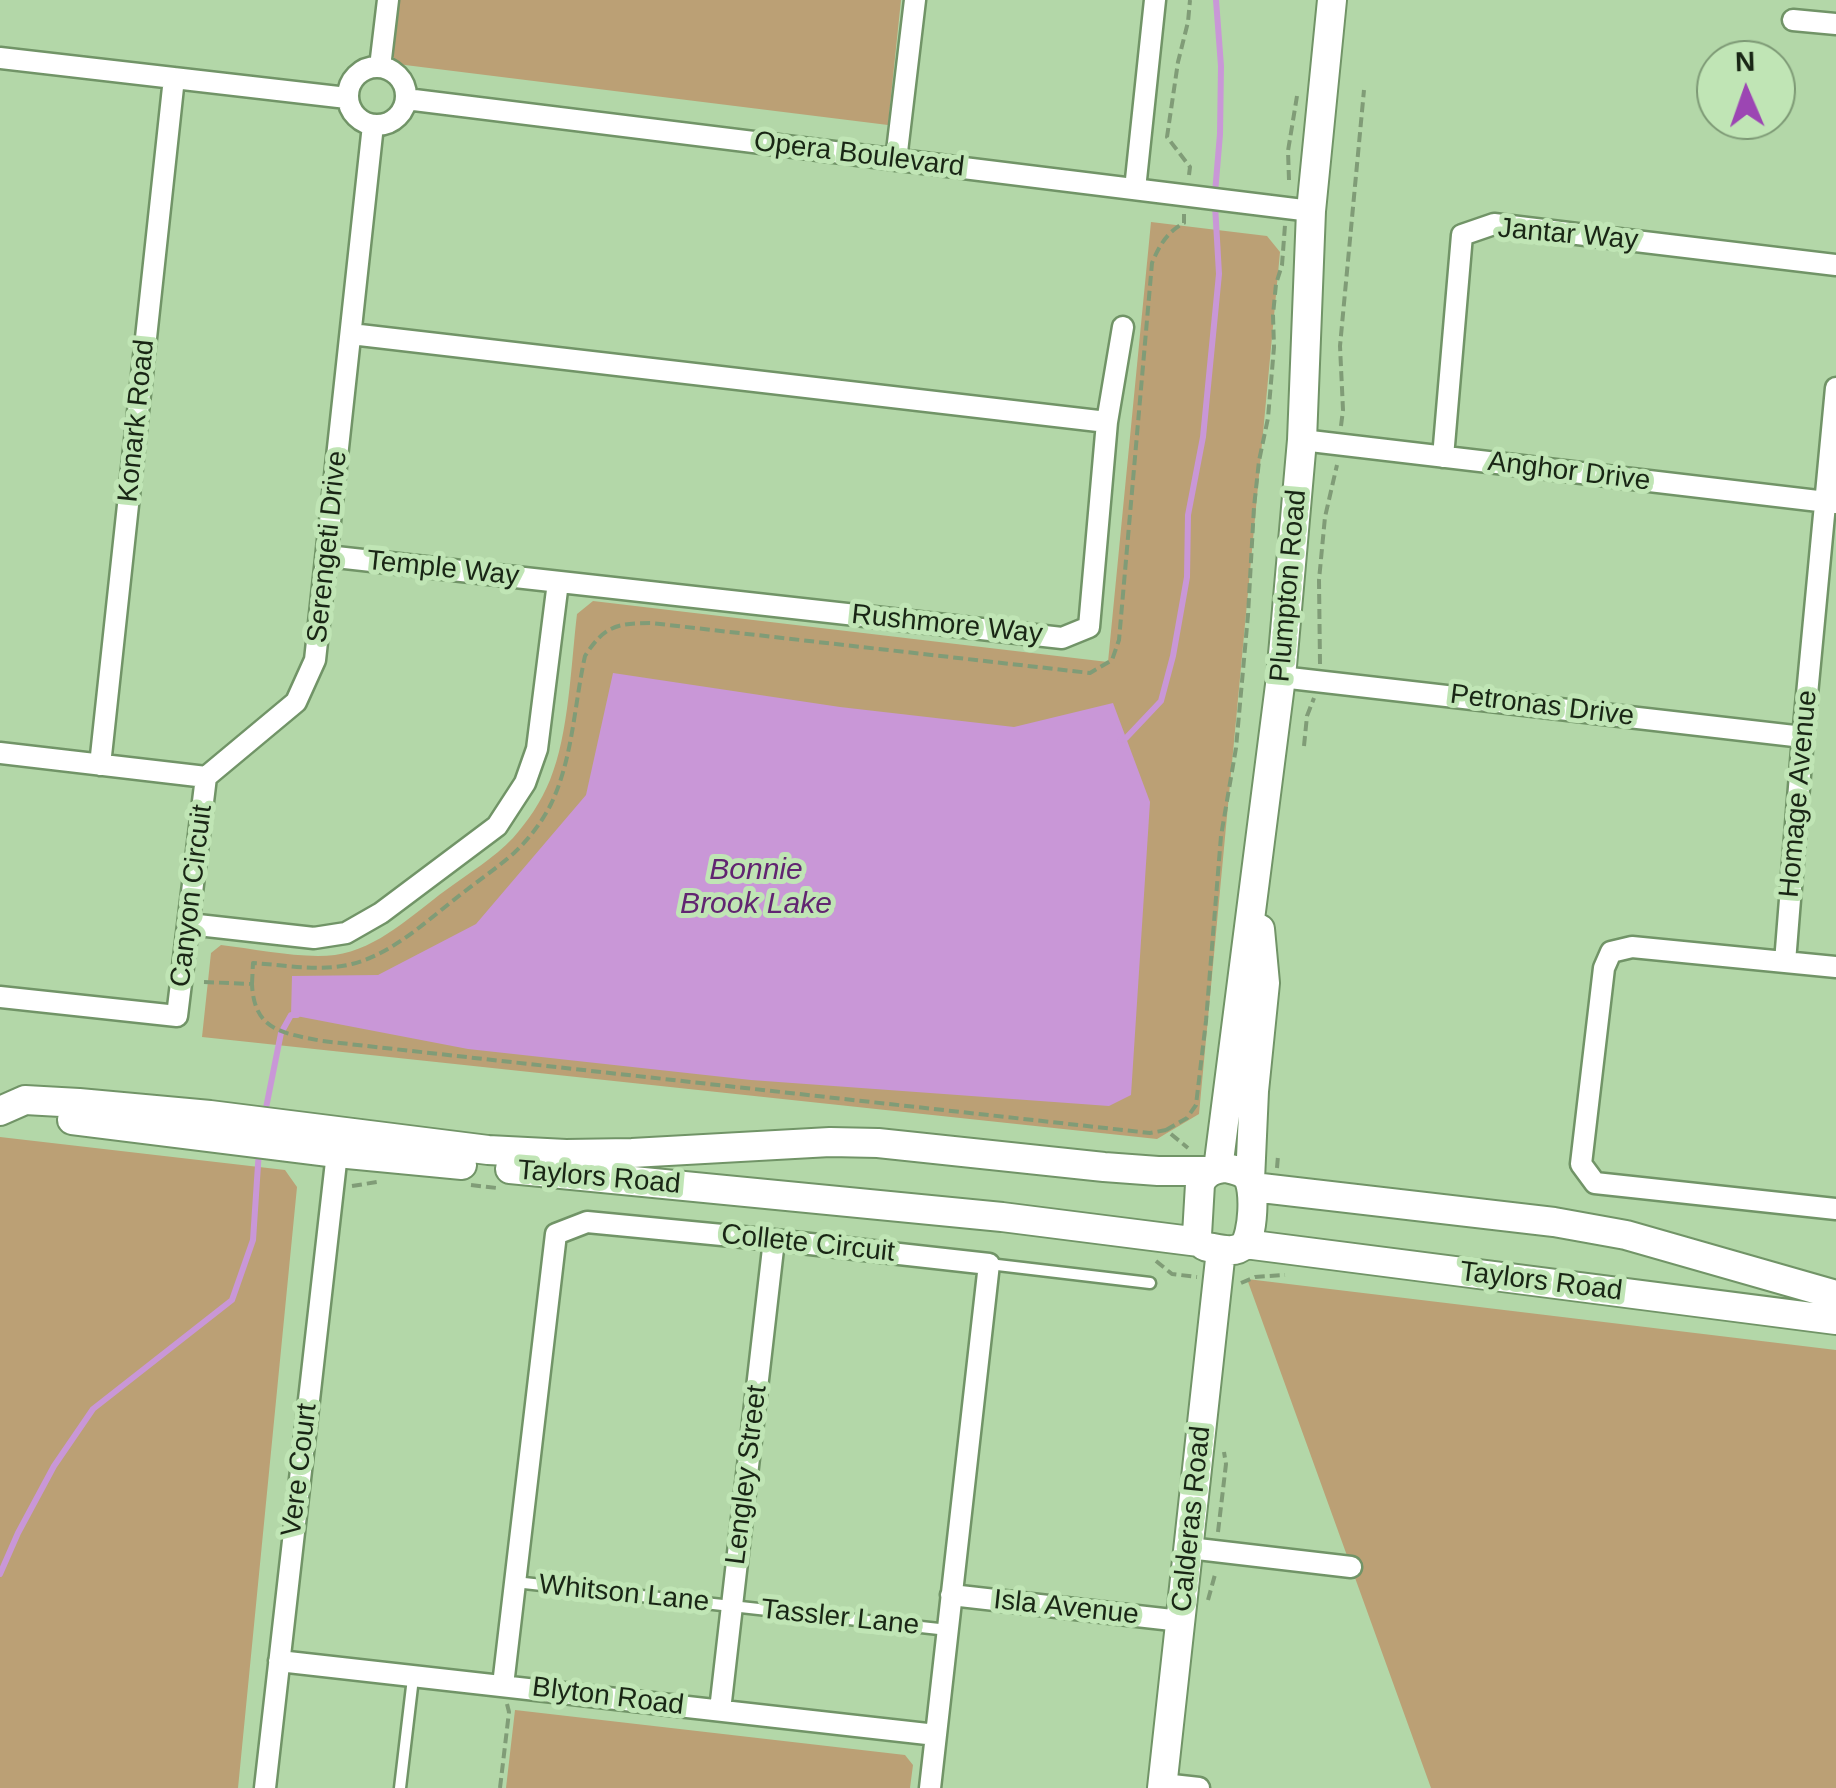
<!DOCTYPE html>
<style>
body{margin:0}
#map{position:relative;width:1836px;height:1788px;overflow:hidden;background:#b3d7a8;font-family:Arial,sans-serif}
canvas{display:block}
.north{position:absolute;left:1696px;top:40px;width:100px;height:100px;box-sizing:border-box;background:#c0e5b5;border:2px solid #7d9975;border-radius:50%;rotate:358deg;font-size:28px;font-weight:700;line-height:40px;text-align:center;color:#192615}
.north::after{content:'';display:block;margin:auto;width:35px;height:45px;background:#9c46b3;clip-path:polygon(50% 0,100% 100%,50% 72%,0 100%)}
</style>
<div id="map">
<canvas width="1836" height="1788"></canvas>
<div class="north">N</div>
</div>
<script>
const c = document.querySelector('canvas').getContext('2d');
c.lineJoin = 'round';
function fill(path, color) { c.fillStyle = color; c.fill(path, 'evenodd'); }
function trace(path, color, width, dash) { c.strokeStyle = color; c.lineWidth = width; c.lineCap = dash ? 'butt' : 'round'; c.setLineDash(dash || []); c.stroke(path); }
function label(font, color, halo, rows, align = 'center') {
  c.font = font + ' Arial,sans-serif'; c.lineWidth = 10; c.setLineDash([]); c.textBaseline = 'middle'; c.strokeStyle = halo; c.fillStyle = color; for (const [text, x, y, turn = 0] of rows) {
    c.save(); c.translate(x, y); c.rotate((+turn || 0) * Math.PI / 180); c.textAlign = isNaN(turn) ? turn : align; if (halo) c.strokeText(text, 0, 0); c.fillText(text, 0, 0); c.restore();
  }
}
const green = new Path2D(`
 M400 0H901L888 125 397 64 392 54Z
 M1151 222 1267 236 1280 252 1199 1114 1157 1139 202 1037 211 953 221 945C255 949 302 959 335 955 378 949 413 914 446 890 469 873 494 858 513 838 528 821 541 802 550 780 569 734 571 664 577 614L593 601 1108 662Z
 M0 1137 285 1170 297 1187 238 1788H0Z
 M1247 1279 1836 1350V1788H1431Z
 M515 1710 905 1755 913 1765 910 1788H506Z`);
const water = new Path2D(`
 M613 673 840 707 1014 727 1113 703 1150 802 1131 1095 1109 1106 751 1080 468 1049 291 1015 292 976 378 975 476 924 586 795Z`);
const stream = new Path2D(`
 M1215 193 1220 134 1221 66 1216 0
 M1120 740 1126 738 1161 701 1173 656 1187 577 1188 515 1203 437 1219 274 1215 205
 M265 1113 281 1033 291 1015H297
 M0 1574 18 1533 54 1466 93 1409 232 1300 253 1240 259 1150`);
const path = new Path2D(`
 M1189 175 1190 167 1167 137 1178 62 1188 22 1190 0
 M1289 180 1288 151 1297 96
 M1341 426 1343 410 1340 346 1364 90
 M1320 664 1319 580 1325 517 1337 465
 M1304 746 1307 716 1314 698
 M204 982 252 984C254 1031 283 1033 322 1041L1150 1133 1166 1130 1188 1148
 M252 984 253 963C285 965 320 972 352 964 392 954 428 920 460 895 478 881 497 868 514 853 529 839 542 822 551 804 573 758 574 706 585 656 604 626 617 623 651 623L1090 673 1112 660 1119 640 1152 263C1159 246 1167 232 1184 223V214
 M1166 1130 1187 1118 1196 1105 1206 1021 1221 836 1236 748 1248 615 1254 507 1259 461 1268 418 1274 347 1273 315 1276 284 1282 265 1285 225
 M1277 1168 1278 1156
 M471 1185 497 1188
 M352 1186 377 1182
 M1156 1261 1172 1274 1197 1277
 M1241 1283 1255 1277 1285 1275
 M1218 1532 1226 1464 1224 1452
 M1208 1600 1216 1571
 M500 1788 509 1712 507 1704`);
const lane = new Path2D(`
 M989 1264 1150 1283
 M515 1582 948 1630
 M400 1788 413 1678`);
const street = new Path2D(`
 M1793 20 1836 24
 M0 58 347 98
 M348 96a29 29 0 1 1 58 0a29 29 0 1 1-58 0Z
 M380 67 388 0
 M406 99 1311 211
 M896 160 915 0
 M1135 189 1155 0
 M1107 422 1123 327
 M1302 440 1836 503
 M1443 457 1462 235 1494 224 1836 265
 M327 556 1062 638 1089 627 1107 422 351 334
 M1281 677 1803 737
 M0 753 206 777 296 702 315 660 373 125
 M100 765 174 78
 M189 924 314 938 346 933 381 913 497 826 525 783 537 749 558 582
 M1785 962 1803 737 1836 388
 M1836 967 1632 947 1611 952 1604 968 1581 1164 1595 1183 1836 1209
 M0 997 177 1016 206 777
 M1189 1548 1351 1567
 M951 1595 1181 1621
 M279 1661 936 1735
 M503 1685 556 1234 587 1222 774 1240 989 1264 930 1788
 M720 1710 774 1240
 M1163 1784 1199 1788
 M265 1788 337 1153`);
const secondary = new Path2D(`
 M0 1111 25 1100 79 1103 210 1115 488 1150 566 1154 632 1153 830 1142 878 1143 1104 1167 1158 1171H1210
 M72 1120 337 1153 462 1165
 M1226 1168C1235 1170 1242 1171 1247 1177 1256 1187 1253 1236 1244 1245 1236 1253 1223 1250 1213 1248 1203 1247 1200 1244 1197 1235L1200 1184C1205 1172 1214 1169 1226 1168Z
 M510 1169 1002 1217 1199 1242
 M1218 1169 1281 677 1302 440 1311 211 1332 0
 M1250 1180 1254 1091 1265 983 1260 929
 M1253 1187 1554 1222 1626 1235 1836 1295
 M1245 1244 1836 1320
 M1162 1788 1221 1250`);
const streetNames = [
 ["Opera Boulevard",859,155,7],
 ["Jantar Way",1568,235,5],
 ["Konark Road",137,421,-84],
 ["Anghor Drive",1569,472,7],
 ["Serengeti Drive",328,547,-84],
 ["Temple Way",443,569,6],
 ["Plumpton Road",1289,586,-85],
 ["Rushmore Way",947,625,6],
 ["Petronas Drive",1542,706,7],
 ["Homage Avenue",1799,794,-85],
 ["Canyon Circuit",192,896,-83],
 ["Taylors Road",599,1178,5],
 ["Collete Circuit",808,1244,6],
 ["Taylors Road",1541,1282,7],
 ["Vere Court",300,1470,-83],
 ["Lengley Street",747,1475,-83],
 ["Calderas Road",1192,1519,-84],
 ["Whitson Lane",624,1594,6],
 ["Isla Avenue",1066,1608,6],
 ["Tassler Lane",840,1618,6],
 ["Blyton Road",608,1697,7]
];
const waterNames = [
 ["Bonnie",756,871],
 ["Brook Lake",756,905]
];
fill(green, '#bba075');
fill(water, '#c997d7');
trace(stream, '#c997d7', 6);
trace(lane, '#719467', 15);
trace(street, '#719467', 25);
trace(secondary, '#719467', 32);
trace(path, '#809c77', 4, [10, 5]);
trace(lane, '#fff', 10);
trace(street, '#fff', 20);
trace(secondary, '#fff', 28);
label('28px', '#192615', '#c0e5b5', streetNames);
label('italic 30px', '#612571', '#c0e5b5', waterNames);
</script>
